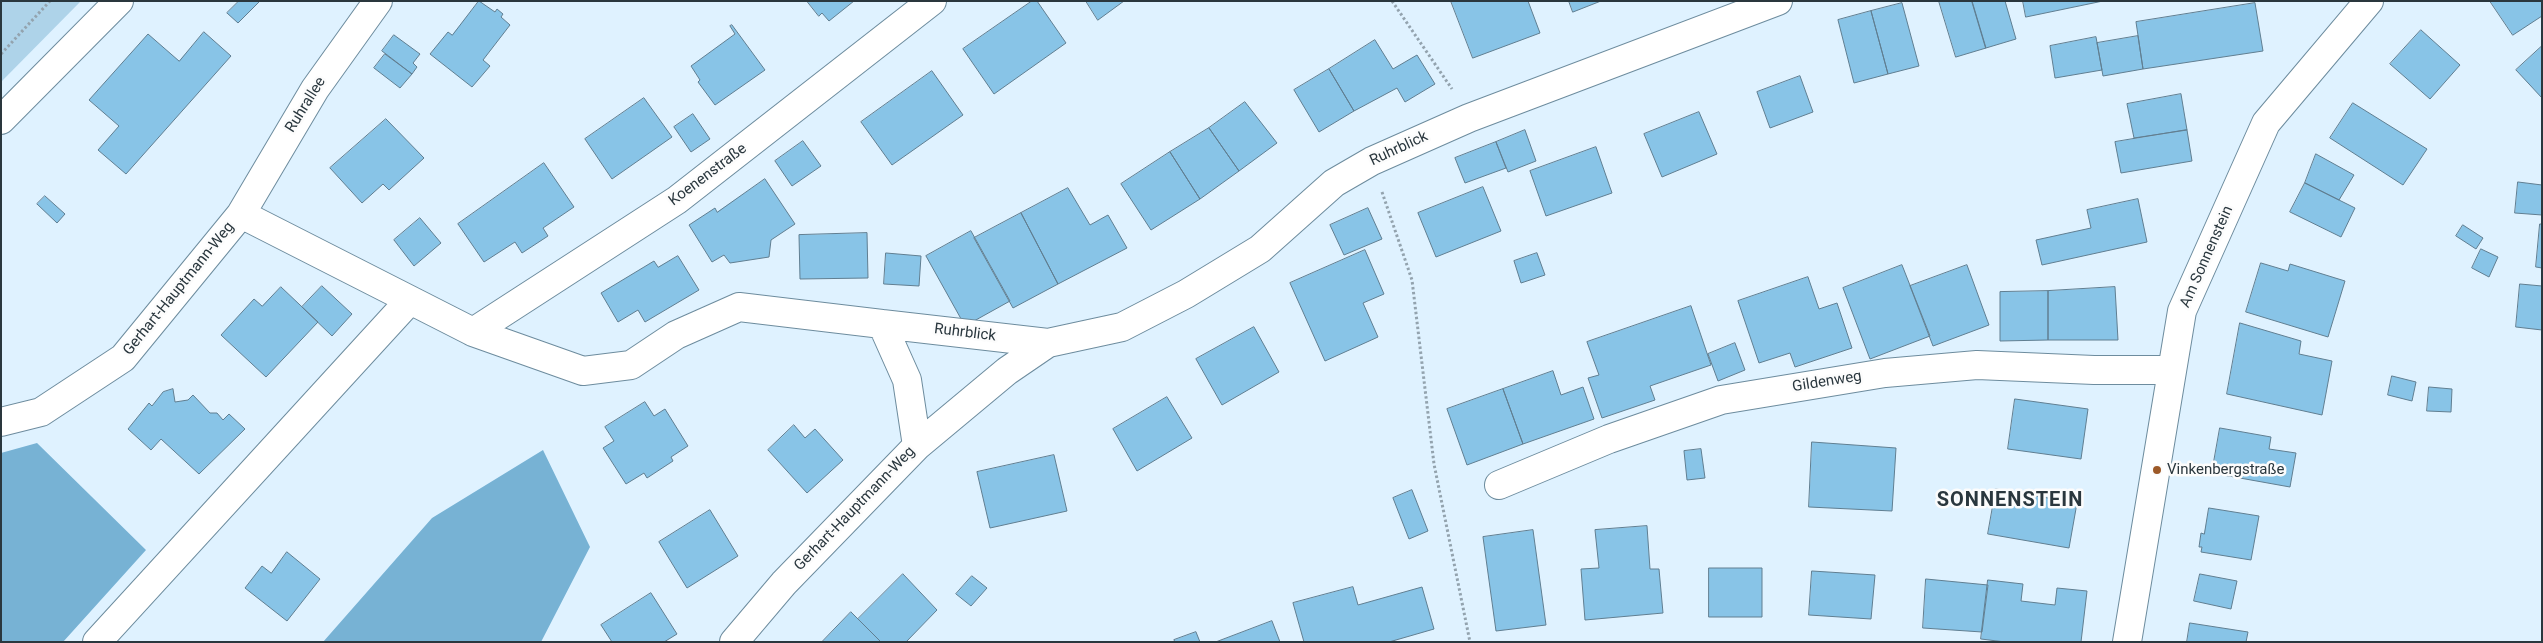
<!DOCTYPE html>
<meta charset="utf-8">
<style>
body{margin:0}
#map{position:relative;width:2543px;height:643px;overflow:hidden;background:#dff2ff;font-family:Roboto,sans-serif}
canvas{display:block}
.frame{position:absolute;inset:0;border:2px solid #2a373e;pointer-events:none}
</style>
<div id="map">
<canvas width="2543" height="643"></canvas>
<div class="frame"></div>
</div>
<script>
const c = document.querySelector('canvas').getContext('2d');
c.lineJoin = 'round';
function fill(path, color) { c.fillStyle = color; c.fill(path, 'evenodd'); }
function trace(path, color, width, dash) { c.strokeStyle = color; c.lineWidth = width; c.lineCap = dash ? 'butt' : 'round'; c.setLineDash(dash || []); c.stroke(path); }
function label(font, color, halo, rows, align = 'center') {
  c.font = font + ' Roboto,sans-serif'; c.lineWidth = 5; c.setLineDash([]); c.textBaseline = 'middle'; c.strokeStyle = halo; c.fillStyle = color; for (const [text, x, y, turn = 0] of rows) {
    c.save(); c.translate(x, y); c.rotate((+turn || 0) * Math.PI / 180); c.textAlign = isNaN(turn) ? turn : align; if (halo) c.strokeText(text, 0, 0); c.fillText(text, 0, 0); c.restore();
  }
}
const green = new Path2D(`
 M1 1H81L1 82Z`);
const forest = new Path2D(`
 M37 443 146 550 63 642H1V453Z
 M543 450 590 547 541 642H323L432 518Z`);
const building = new Path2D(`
 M239 1H260L238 23 227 13Z
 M479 1 495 12 497 9 503 14 501 17 510 25 483 60 490 66 472 87 430 54 448 32 452 35Z
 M807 1H854L829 21 822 13 819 16Z
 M1032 1H1037L1066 43 994 94 963 49Z
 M1086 1H1124L1098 20Z
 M1451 1H1528L1540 33 1473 58Z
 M1569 1H1601L1573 12Z
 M1939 1H1972L1986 48 1956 57Z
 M1972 1H2005L2016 39 1986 48Z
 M2023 1H2103L2026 17Z
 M2490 1H2542V16L2513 35Z
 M1902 3 1919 66 1888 74 1871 11Z
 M2255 3 2263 51 2143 69 2136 22Z
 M1871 11 1888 74 1854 83 1838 20Z
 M732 25 765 70 715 105 698 82 700 80 691 66 735 34 730 26Z
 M2421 30 2460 65 2430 99 2390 64Z
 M204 32 231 56 126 174 98 150 119 126 89 100 148 34 179 61Z
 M394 35 420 54 413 63 417 67 412 74 382 51Z
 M2138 36 2143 69 2103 76 2097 43Z
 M2096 37 2102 70 2055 78 2050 46Z
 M1375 40 1393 69 1417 55 1435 84 1405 102 1397 88 1354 111 1329 69Z
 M2542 46V98L2516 70Z
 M385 54 412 74 400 88 374 68Z
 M1329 69 1354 111 1319 132 1294 90Z
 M932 71 963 115 892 165 861 122Z
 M1800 76 1813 112 1770 128 1757 92Z
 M2181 94 2187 130 2134 138 2127 104Z
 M644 98 672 137 612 179 585 139Z
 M1245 102 1277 143 1239 171 1209 128Z
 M2353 103 2427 149 2403 185 2330 138Z
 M1699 112 1717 154 1662 177 1644 134Z
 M693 114 710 139 691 152 674 127Z
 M386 119 424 158 389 190 383 184 362 203 330 168Z
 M1209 128 1239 171 1200 199 1170 152Z
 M1525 130 1536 161 1508 172 1496 142Z
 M2187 130 2192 161 2121 173 2115 142Z
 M803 141 821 166 792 186 775 161Z
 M1496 142 1506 168 1465 183 1455 158Z
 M1596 147 1612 193 1546 216 1530 171Z
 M1170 152 1200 199 1151 230 1121 184Z
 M2316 154 2354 175 2339 200 2305 183Z
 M544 163 574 207 543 228 548 236 522 253 515 242 484 262 458 224Z
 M765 179 795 224 771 240 769 257 730 263 724 255 712 262 689 225 715 208 717 212Z
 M2518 182 2542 185V215L2515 213Z
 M2305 183 2355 208 2341 237 2290 212Z
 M1483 187 1501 231 1436 257 1418 213Z
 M1068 188 1090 225 1108 215 1127 248 1058 284 1021 213Z
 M45 196 65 214 57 223 37 204Z
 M2138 199 2147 242 2042 265 2036 240 2091 228 2087 210Z
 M1368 208 1382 239 1344 255 1330 225Z
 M1021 213 1058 284 1013 308 974 238Z
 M420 218 441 243 414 266 394 240Z
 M2540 224H2542V268L2536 267Z
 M2463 225 2483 238 2476 249 2456 236Z
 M971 231 1010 301 965 326 926 256Z
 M867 233 868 278 800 279 799 235Z
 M2481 249 2498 257 2489 277 2472 268Z
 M1365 250 1384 294 1363 303 1378 337 1325 361 1290 283Z
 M886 253 921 256 919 286 884 284Z
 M1537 253 1545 275 1521 283 1514 261Z
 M678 256 699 290 645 322 638 310 618 322 601 293 654 261 658 267Z
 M2261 263 2288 271 2290 264 2345 281 2328 337 2246 312Z
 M1902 265 1930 336 1870 359 1843 288Z
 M1967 265 1989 325 1933 346 1910 286Z
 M1808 277 1819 309 1837 303 1852 348 1795 367 1790 353 1759 363 1738 301Z
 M2520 284 2542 286V330L2516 327Z
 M322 286 352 314 332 336 302 307Z
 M281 287 318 322 266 377 221 335 254 299 262 306Z
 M2115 287 2118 340H2048V291Z
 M2048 291V340L2000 341V292Z
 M1691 306 1711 365 1650 386 1655 400 1602 418 1588 378 1599 375 1587 342Z
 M2240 323 2301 341 2299 354 2332 361 2322 415 2227 394Z
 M1254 327 1279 372 1222 405 1196 359Z
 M1735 343 1745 370 1718 381 1708 354Z
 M1553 371 1561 395 1583 387 1594 419 1523 444 1503 389Z
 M2392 376 2416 382 2412 401 2388 395Z
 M2429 387 2452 389 2451 412 2427 411Z
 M173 389 175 402 188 400 193 395 210 413H217L223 420 229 414 245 429 199 474 161 439 151 450 128 429 149 403 152 406 163 392Z
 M1503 389 1523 444 1467 465 1447 409Z
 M1167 397 1192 438 1137 471 1113 429Z
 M2015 399 2088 409 2081 459 2008 449Z
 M645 402 654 416 665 409 688 446 671 457 673 461 647 478 644 473 626 484 603 448 614 441 605 427Z
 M794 425 805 438 815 429 843 460 807 493 768 450Z
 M2220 428 2271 437 2269 449 2296 453 2290 487 2212 473Z
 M1812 442 1896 448 1892 511 1809 507Z
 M1701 449 1705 478 1687 480 1684 451Z
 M1054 455 1067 511 990 528 977 472Z
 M1996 489 2077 503 2069 548 1988 534Z
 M1412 490 1428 531 1409 539 1393 498Z
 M2209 508 2259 516 2251 560 2201 552 2202 547H2199L2201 533 2204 534Z
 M710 510 738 556 687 588 659 542Z
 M1647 526 1650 569H1659L1663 613 1585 620 1581 569 1599 568 1595 530Z
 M1533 530 1546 625 1496 631 1483 537Z
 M287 552 320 579 287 621 245 588 262 566 271 573Z
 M1709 568H1762V617H1709Z
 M1812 571 1875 575 1871 619 1809 615Z
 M903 574 937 610 906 642H881L858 619Z
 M2200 574 2237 581 2231 609 2194 601Z
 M972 576 987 588 971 606 956 594Z
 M1926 579 1988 585 1982 632 1923 628Z
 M1988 580 2023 584 2021 601 2055 605 2057 588 2087 591 2081 642H2005L1981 639Z
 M1353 587 1358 605 1422 587 1434 629 1389 642H1304L1293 603Z
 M651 593 677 634 664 642H612L601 625Z
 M851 612 881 642H822Z
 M1272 621 1280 642H1216Z
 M2190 623 2248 632 2246 642H2187Z
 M1196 632 1200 642H1175L1174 640Z`);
const path = new Path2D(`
 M1392 1 1452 89
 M1 54 50 1
 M1382 192 1412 280 1434 464 1470 642`);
const minor = new Path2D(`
 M1 120 119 1
 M241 214 315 89 378 1
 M882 324 1048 343
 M473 332 677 200 932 1
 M1 422 41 412 123 358 241 214 473 332 583 371 631 365 676 335 739 307 882 324 907 380 917 446 784 583 734 642
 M917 446 1007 371 1048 343 1122 327 1186 294 1260 249 1334 183 1372 161 1469 118 1778 1
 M1499 485 1609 439 1721 400 1885 373 1977 365 2094 370H2171
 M97 642 410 300
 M2127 642 2182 311 2266 123 2369 1`);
const markers = [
 [2157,470,5,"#9c5928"]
];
const streetNames = [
 ["Ruhrallee",306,105,-58],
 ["Ruhrblick",1399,149,-25],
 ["Koenenstraße",708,175,-37],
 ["Am Sonnenstein",2207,257,-66],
 ["Gerhart-Hauptmann-Weg",179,289,-51],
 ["Ruhrblick",965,333,7],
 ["Gildenweg",1827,382,-9],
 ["Gerhart-Hauptmann-Weg",855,509,-46]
];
const poiNames = [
 ["Vinkenbergstraße",2167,470]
];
const districtNames = [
 ["SONNENSTEIN",2010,501]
];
fill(green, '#aed3e9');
fill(forest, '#77b2d4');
fill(building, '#88c4e7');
trace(building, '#607e91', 1);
trace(minor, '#6d8c9e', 30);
trace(path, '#93a3ae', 3, [2.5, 2.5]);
trace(minor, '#fff', 28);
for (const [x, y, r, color] of markers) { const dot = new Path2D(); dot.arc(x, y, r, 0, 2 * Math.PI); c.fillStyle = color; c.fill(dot); trace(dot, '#fcfcfc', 2); }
label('15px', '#2a373e', '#fcfcfc', streetNames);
label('15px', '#2a373e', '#fcfcfc', poiNames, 'left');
c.letterSpacing = '1px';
label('bold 20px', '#2a373e', '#fcfcfc', districtNames);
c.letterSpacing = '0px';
</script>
